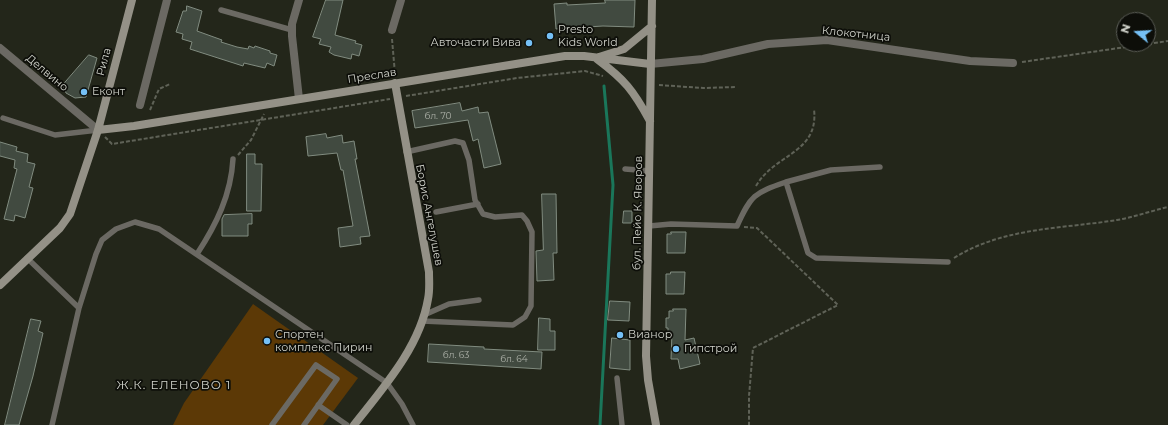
<!DOCTYPE html>
<meta charset="utf-8">
<style>
body{margin:0}
#map{position:relative;width:1168px;height:425px;overflow:hidden;background:#23261a;font-family:Montserrat,sans-serif}
canvas{display:block}
.north{position:absolute;left:1116px;top:12px;width:40px;height:40px;box-sizing:border-box;background:#0d0e09;border:1px solid #5b5d57;border-radius:50%;rotate:288deg;font-size:11px;font-weight:700;line-height:16px;text-align:center;color:#d1d3cb}
.north::after{content:'';display:block;margin:auto;width:14px;height:18px;background:#75c0f6;clip-path:polygon(50% 0,100% 100%,50% 72%,0 100%)}
</style>
<div id="map">
<canvas width="1168" height="425"></canvas>
<div class="north">N</div>
</div>
<script>
const c = document.querySelector('canvas').getContext('2d');
c.lineJoin = 'round';
function fill(path, color) { c.fillStyle = color; c.fill(path, 'evenodd'); }
function trace(path, color, width, dash) { c.strokeStyle = color; c.lineWidth = width; c.lineCap = dash ? 'butt' : 'round'; c.setLineDash(dash || []); c.stroke(path); }
function label(font, color, halo, rows, align = 'center') {
  c.font = font + ' Montserrat,sans-serif'; c.lineWidth = 3.5; c.setLineDash([]); c.textBaseline = 'middle'; c.strokeStyle = halo; c.fillStyle = color; for (const [text, x, y, turn = 0] of rows) {
    c.save(); c.translate(x, y); c.rotate((+turn || 0) * Math.PI / 180); c.textAlign = isNaN(turn) ? turn : align; if (halo) c.strokeText(text, 0, 0); c.fillText(text, 0, 0); c.restore();
  }
}
const green = new Path2D(`
 M253 304 358 378 323 425H173L184 403Z`);
const stream = new Path2D(`
 M600 425 613 185 604 86`);
const building = new Path2D(`
 M326 0H343L335 35 356 41 355 43 362 45 359 56 352 54 351 59 334 55 329 52 331 47 319 44 321 39 313 37Z
 M605 0H635L634 27 603 26 556 29 554 4 567 3V5L605 3Z
 M187 6 202 11 197 31 222 40 221 42 237 47 248 49 249 46 254 48 255 46 270 51V53L277 55 274 66 267 63 265 68 244 63 243 66 190 49 192 42 182 39 183 34 176 32 183 11H186Z
 M89 55 97 58 86 97 75 98 66 93 63 85Z
 M460 103 462 111 478 107 479 113 488 112 501 164 484 168 478 139 473 141 468 120 415 128 412 111Z
 M326 134 327 138 342 135 343 143 354 141 357 159H355L370 236 360 237 361 244 340 247 338 228 353 226 343 170H341L337 153 308 156 306 137Z
 M0 142 17 147 16 151 28 154 27 162 35 164 29 187 33 188 25 218 15 215 14 221 4 219 17 169 14 168 15 160 0 156Z
 M247 154H255V164H262L261 211H247Z
 M542 194H556L557 253H553L554 280 537 281 536 251 543 250Z
 M624 211H632V223H623Z
 M252 214V224H248V236H222V219L224 215Z
 M671 232H686L685 253H667V234H671Z
 M671 272H685L684 294H666V274H670Z
 M610 301 630 302 629 321 608 320Z
 M673 309H686L685 340 694 338 700 364 680 369 678 359H671L672 332H668V328H666V318H669V311H673Z
 M539 318 550 319V331H555V350H538Z
 M31 319 41 321 38 331 43 333 33 376 19 425H5Z
 M612 338 630 340V370L610 368Z
 M429 344 484 347V349L542 352 541 369 428 362Z`);
const path = new Path2D(`
 M392 39 395 74
 M1148 44 1168 41
 M1022 62 1147 44
 M659 85 703 88 736 87
 M406 96 517 78 585 71 603 76
 M150 110 159 89 170 84
 M105 137 112 144 390 99
 M238 155 251 140 264 114
 M756 186C775 153 819 154 814 109
 M744 227 757 228 838 305 753 348 749 396V425
 M954 258C1004 227 1061 229 1117 220 1134 217 1151 211 1168 207`);
const lane = new Path2D(`
 M221 10 292 30
 M3 118 55 135 98 130
 M406 152 455 141 463 143 469 160 475 200 483 214 495 217 522 215 527 221 532 232 531 306 525 317 513 325 422 321
 M625 169 650 171
 M786 182 831 170 880 167
 M436 212 478 204
 M649 226 671 224 737 226C751 195 754 193 786 182L808 253 816 258 948 262
 M197 254C216 225 231 195 233 159
 M27 258 79 308 52 425
 M79 308 96 254 102 240 116 229 135 222 159 229 387 383 402 404 413 425
 M424 315 449 304 479 300
 M617 378 622 425
 M318 405 347 425
 M272 425 316 365 337 379 304 425`);
const street = new Path2D(`
 M299 0 292 24V36L299 99
 M392 30 401 0
 M0 48 98 130
 M650 64 703 59 768 44 827 40 970 61 1013 63
 M140 105 167 0`);
const secondary = new Path2D(`
 M652 0 646 356 648 380 656 425
 M599 57 624 49 652 26
 M597 59C625 80 633 90 650 121
 M98 130 134 126 565 56H584L650 64
 M0 285 60 228 70 214 98 130 132 0
 M354 425C383 388 420 347 428 299 430 290 429 281 429 272L395 83`);
const markers = [
 [550,36,4,"#75c0f6"],
 [529,43,4,"#75c0f6"],
 [84,92,4,"#75c0f6"],
 [620,335,4,"#75c0f6"],
 [267,341,4,"#75c0f6"],
 [676,349,4,"#75c0f6"]
];
const numberNames = [
 ["бл. 70",438,116],
 ["бл. 63",456,355],
 ["бл. 64",514,359]
];
const poiNames = [
 ["Presto",558,30],
 ["Kids World",558,43],
 ["Авточасти Вива",521,43,"right"],
 ["Еконт",92,92],
 ["Спортен",275,335],
 ["комплекс Пирин",275,348],
 ["Вианор",628,335],
 ["Гипстрой",684,349]
];
const streetNames = [
 ["Клокотница",856,34,6],
 ["Рила",104,62,-75],
 ["Делвино",47,73,40],
 ["Преслав",372,76,-9],
 ["бул. Пейо К. Яворов",638,213,-89],
 ["Борис Ангелушев",429,215,79]
];
const neighbourhoodNames = [
 ["Ж.К. ЕЛЕНОВО 1",174,385]
];
fill(green, '#5c3906');
trace(stream, '#1a765a', 3);
fill(building, '#414a40');
trace(building, '#818c80', 1);
trace(path, '#5f6257', 2, [4, 2]);
trace(lane, '#6b6963', 5.5);
trace(street, '#6b6963', 8);
trace(secondary, '#949187', 8);
for (const [x, y, r, color] of markers) { const dot = new Path2D(); dot.arc(x, y, r, 0, 2 * Math.PI); c.fillStyle = color; c.fill(dot); trace(dot, '#0d0e09', 1.5); }
label('9px', '#adb1a8', null, numberNames);
label('11px', '#d1d3cb', '#0d0e09', poiNames, 'left');
label('11px', '#d1d3cb', '#0d0e09', streetNames);
c.letterSpacing = '1px';
label('12px', '#d1d3cb', '#0d0e09', neighbourhoodNames);
c.letterSpacing = '0px';
</script>
